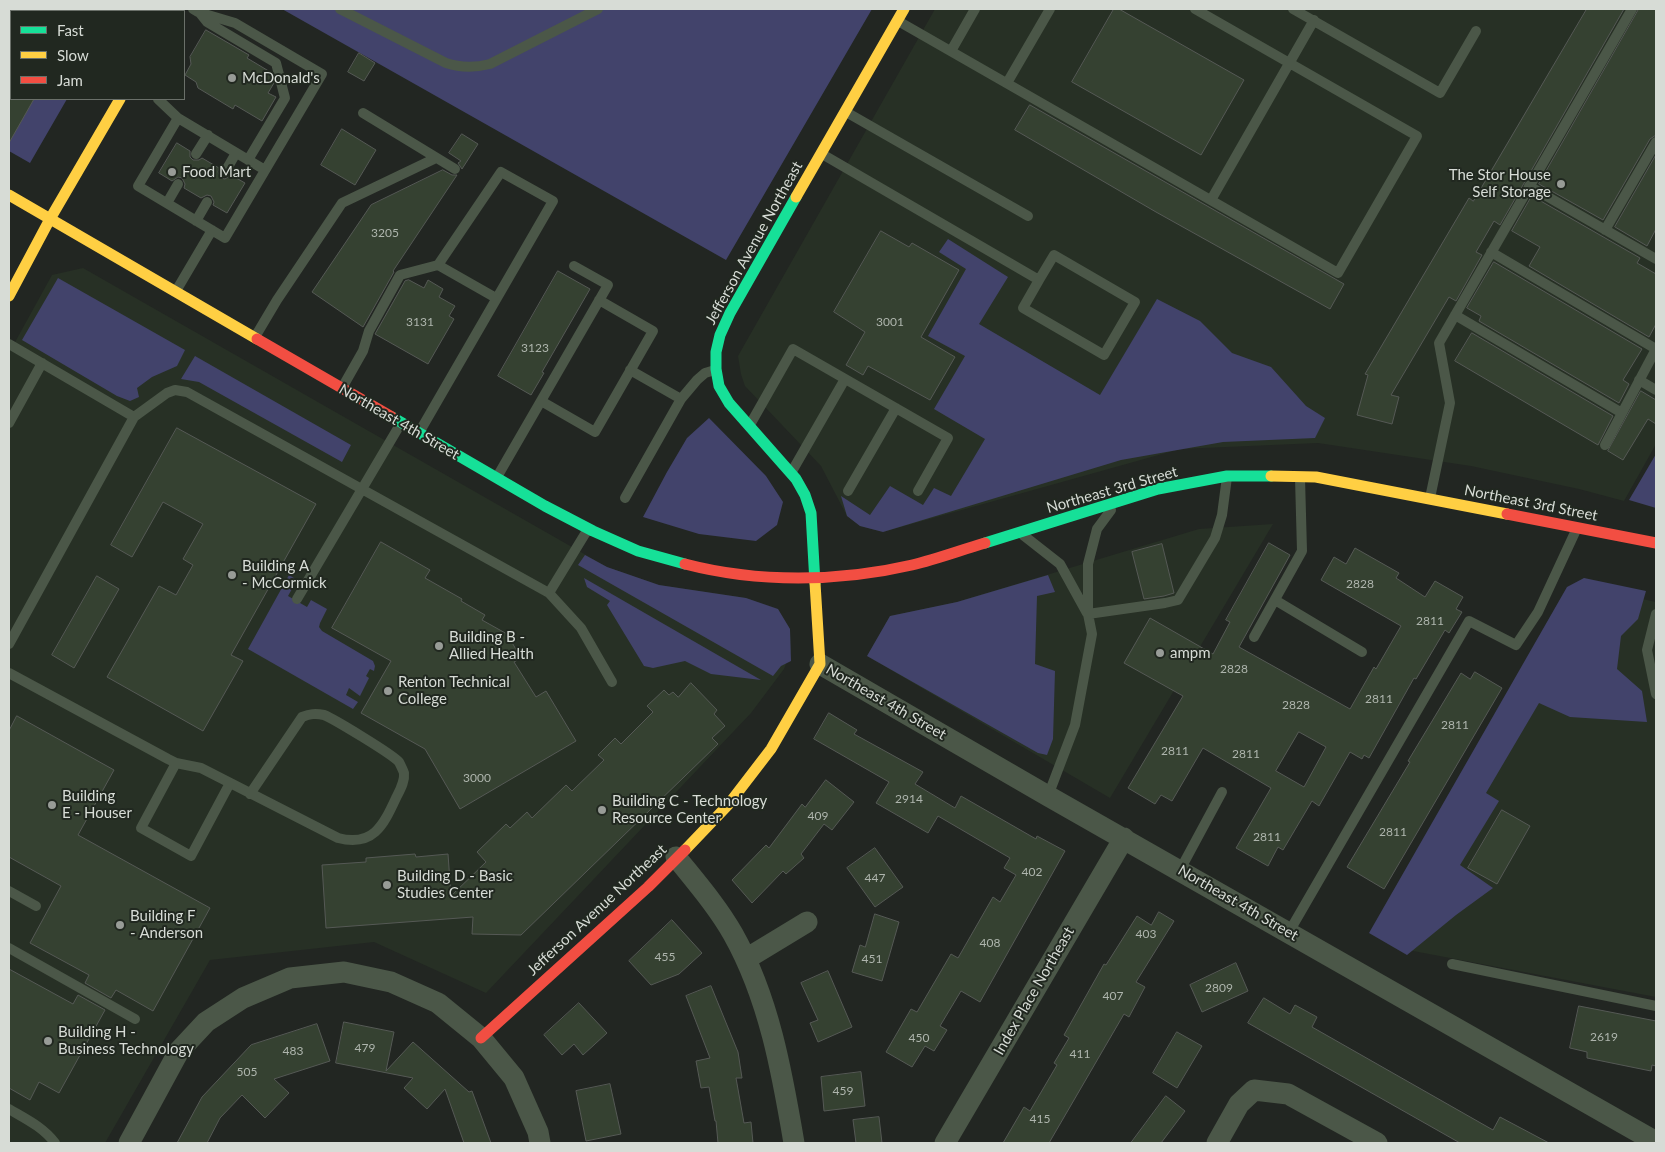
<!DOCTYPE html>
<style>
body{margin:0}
#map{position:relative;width:1665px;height:1152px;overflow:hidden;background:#222622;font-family:Lato,sans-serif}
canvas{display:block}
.frame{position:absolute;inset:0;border:10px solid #d7dcd6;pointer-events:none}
.legend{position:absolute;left:10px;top:10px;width:175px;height:90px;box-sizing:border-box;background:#212820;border:1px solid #6a7069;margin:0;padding:6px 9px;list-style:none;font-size:15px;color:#d7dcd6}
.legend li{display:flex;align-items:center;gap:10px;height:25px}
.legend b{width:25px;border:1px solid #6a7069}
</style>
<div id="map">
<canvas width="1665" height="1152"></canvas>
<div class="frame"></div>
<ul class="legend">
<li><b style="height:6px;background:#16e098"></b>Fast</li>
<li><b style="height:6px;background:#ffcf43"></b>Slow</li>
<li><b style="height:6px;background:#f24e42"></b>Jam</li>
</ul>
</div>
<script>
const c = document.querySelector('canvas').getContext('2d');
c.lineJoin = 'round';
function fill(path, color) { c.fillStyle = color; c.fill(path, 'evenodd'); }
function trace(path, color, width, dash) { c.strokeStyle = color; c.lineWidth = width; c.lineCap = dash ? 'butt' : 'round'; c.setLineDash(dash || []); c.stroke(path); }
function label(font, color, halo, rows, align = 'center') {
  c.font = font + ' Lato,sans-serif'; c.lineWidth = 4; c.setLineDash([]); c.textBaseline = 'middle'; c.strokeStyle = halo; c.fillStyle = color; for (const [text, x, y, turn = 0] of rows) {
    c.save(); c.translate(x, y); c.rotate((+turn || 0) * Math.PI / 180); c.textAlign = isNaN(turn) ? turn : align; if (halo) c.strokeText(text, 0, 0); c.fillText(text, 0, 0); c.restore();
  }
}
const built = new Path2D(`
 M935 9H1656V444L1624 501 1579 489 1471 466 1318 443 1180 449 883 532 860 526 847 516 821 466 745 386 741 374 738 356Z
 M83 268 607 567 659 585 746 598 778 610 790 629 791 651 784 669 751 713 486 993 374 942 210 960 105 1143H9V353L52 275Z
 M1273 524 1110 798 867 656 890 616 957 602 1199 529Z
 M1597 589 1656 602V997L1392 947Z`);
const green = new Path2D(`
 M9 9H119L117 11H11V99H67L30 163 9 151Z
 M282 9H872L726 260Z
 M948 239 1008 277 979 324 1100 395 1157 299 1200 321 1232 353 1271 367 1306 406 1325 418 1315 438 1223 442 1121 460 883 532 860 526 847 516 841 496 870 515 890 486 923 505 934 488 951 496 985 439 934 409 965 356 928 336 966 269 939 252Z
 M58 278 185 350 177 366 152 377 137 388 139 397 130 401 117 396 22 340Z
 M195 356 351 445 342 462 199 382 181 379Z
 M709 418 766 476 783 502 777 525 756 541 699 534 643 517 667 472 687 438Z
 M1656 454V508L1629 500Z
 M585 555 607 567 659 585 746 598 778 609 790 629 791 661 781 666 773 676 578 565Z
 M289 575 297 580 288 596 307 607 311 600 327 609 320 623 319 627 322 631 373 661 375 666 374 671 370 669 366 676 369 678 360 696 349 688 346 695 358 702 353 709 248 649Z
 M1048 575 1055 592 1037 596 1035 664 1055 671 1053 739 1047 755 1038 753 867 656 890 616 957 602Z
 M584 578 761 680 711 674 685 661 653 668 644 666 607 605 610 601 587 587Z
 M1584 578 1646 591 1638 619 1621 636 1617 669 1642 691 1647 722 1570 717 1539 703 1486 793 1499 801 1460 865 1493 888 1456 915 1407 955 1369 933 1567 587Z`);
const building = new Path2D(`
 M1114 9H1119L1244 80 1201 155 1072 82Z
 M1587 9H1624L1500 225 1494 221 1476 252 1482 255 1456 301 1449 297 1391 395 1399 397 1392 424 1357 415 1368 375 1365 374 1469 198 1473 201Z
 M1639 9H1656V135L1650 139 1603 220 1539 184Z
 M206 30 249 55 247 58 272 73 274 83 268 93 276 97 262 121 235 105 233 109 198 88 196 82 185 75 191 64 190 57Z
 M359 53 375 63 364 81 348 72Z
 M9 99H34L9 143Z
 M1030 105 1344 284 1330 309 1156 212 1015 130Z
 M342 129 376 150 355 185 321 165Z
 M462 134 478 144 462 169 458 163 461 161 449 153Z
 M177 143 190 151V157L193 160H199L202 158 219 168 218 172 221 178 225 179 231 175 245 183 227 213 213 205 214 202 211 196 207 195 201 198 184 188 185 184 182 178 178 177 172 181 159 173Z
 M1656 155V229L1647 246 1615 227Z
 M443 170 452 175H457L393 271 394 272 363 327 312 292 371 205Z
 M1532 196 1640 258 1637 263 1656 274V324L1649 337 1529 266 1540 247 1512 231Z
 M881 231 909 247 912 243 959 270 921 337 955 357 930 400 868 366 863 375 846 365 865 332 834 312Z
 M1494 262 1642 349 1623 380 1629 384 1619 403 1479 321 1481 316 1467 308Z
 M558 271 590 289 542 372 544 373 531 395 498 376Z
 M409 280 424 288 428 280 443 289 439 297 455 306 449 316 454 319 428 364 375 334 405 281Z
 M1472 333 1613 416 1598 445 1455 361Z
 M1641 391 1656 400V424L1648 419 1623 460 1608 451Z
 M177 428 316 504 231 655 243 661 203 731 107 677 159 586 176 595 193 565 183 559 203 524 163 502 132 557 111 545Z
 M381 542 430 570 425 578 462 599 461 601 485 615 482 620 507 634 521 658 514 662 536 697 546 691 576 741 460 809 425 749 361 713 391 661 332 628Z
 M1269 543 1290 555 1239 647 1350 709 1374 667 1376 669 1401 626 1321 580 1334 557 1346 564 1355 548 1399 573 1396 578 1425 597 1435 581 1463 597 1456 609 1462 612 1449 633 1445 630 1416 679 1414 678 1369 758 1364 755 1362 759 1350 752 1319 806 1312 801 1283 850 1278 847 1268 866 1236 848 1271 788 1203 748 1172 801 1161 795 1155 804 1128 788 1183 696 1124 663 1150 618 1213 654 1230 622 1226 620ZM1299 732 1326 747 1304 787 1276 771Z
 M1162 544 1174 593 1164 596 1144 599 1132 552Z
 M97 576 119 589 74 668 52 655Z
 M1475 672 1502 688 1384 889 1347 867 1410 762 1408 761 1461 673 1470 679Z
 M691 683 717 710 714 714 725 726 712 738 718 744 521 935 472 934 473 917 326 928 322 865 366 862V858L415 854 416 857 448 854 451 896 486 862 477 852 506 824 510 828 527 812 532 818 566 785 572 791 604 760 598 755 615 738 621 744 653 712 647 706 664 690 669 695 673 692 678 697Z
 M829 713 857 730 854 734 923 772 915 784 955 808 961 796 1036 839 1037 836 1065 851 980 1002 961 991 940 1026 947 1030 934 1051 925 1046 912 1067 886 1052 911 1009 917 1012 951 954 958 958 993 897 1000 902 1016 875 1004 868 1010 858 938 816 928 833 876 803 889 782 814 739Z
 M17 716 114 770 78 835 210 908 153 1011 116 990 111 998 85 983 89 975 30 943 61 886 9 857V731Z
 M826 780 854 802 832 830 824 824 801 854 804 858 786 874 783 871 752 903 732 880 766 845 769 848 802 804 805 807Z
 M1502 810 1530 826 1497 884 1468 868Z
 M875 848 903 887 875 907 847 868Z
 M1159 912 1174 921 1136 982 1145 987 1129 1017 1124 1014 1049 1143H1003L1024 1107 1030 1111 1057 1065 1054 1063 1069 1038 1064 1035 1104 964 1106 965 1137 916 1151 925Z
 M875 914 899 922 882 981 852 972 860 945 865 947Z
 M672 920 702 953 679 974 651 985 629 961Z
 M1236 963 1248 991 1202 1012 1190 985Z
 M9 969 73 1004 78 995 105 1010 59 1093 39 1082 30 1100 9 1088Z
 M828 971 852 1027 818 1042 810 1023 818 1020 801 983Z
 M711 986 738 1052 742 1078H736L744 1123 751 1122 753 1143H718L716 1121H715L709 1087 701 1088 696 1061 710 1058 686 996Z
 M1264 998 1290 1014 1295 1005 1317 1017 1312 1027 1493 1130 1500 1117 1549 1143H1460L1248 1023Z
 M579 1003 607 1033 583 1055 574 1044 562 1055 544 1035Z
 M1579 1006 1656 1021V1066L1652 1065 1651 1071 1587 1058V1052L1570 1048Z
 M344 1022 394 1032 386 1071 413 1042 469 1092 472 1091 491 1143H464L445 1089 427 1109 404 1088 413 1078 336 1063Z
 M317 1024 330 1061 274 1079 289 1093 265 1118 242 1095 220 1118 207 1143H177L202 1097 251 1045Z
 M1177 1032 1202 1046 1177 1088 1153 1073Z
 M861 1072 865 1106 824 1111 821 1077Z
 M610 1084 621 1134 586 1141 576 1091Z
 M1166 1096 1185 1111 1161 1143H1131Z
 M879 1117 882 1143H856L853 1120Z`);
const lane = new Path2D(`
 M340 9 446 63C461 68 474 68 490 64L598 9
 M1293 9 1440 93 1476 31
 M199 12 207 22 276 63 285 98 248 160
 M898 21 1338 273 1417 136 1195 9
 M951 51 975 9
 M1007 83 1050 9
 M158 99 178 118 265 170
 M846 112 1028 216
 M363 113 455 169
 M178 118 138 186 225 238 322 74 235 23 198 12 193 9
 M196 154 208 135
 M822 154 1039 280 1023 308 1104 355 1135 302 1054 255 1039 280
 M225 172 236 153
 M1529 186 1656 259
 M1211 200 1314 20
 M167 203 178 184
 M196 221 207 202
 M1605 230 1656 142
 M1491 252 1656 349
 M438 265 496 298
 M176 291 212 230
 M1455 315 1622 413
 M255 337 277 300 342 203 436 158
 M9 344 134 417 9 644
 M630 370 681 399
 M1639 380 1656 390
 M342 388 363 351 369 331 400 275 438 265 501 172 553 201 420 431
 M541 401 595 432 653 331 599 300
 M134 417 167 393 175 390 187 392 549 593
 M9 423 42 363
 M751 423 793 349 948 438 918 491
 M1605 445 1656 349
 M791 473 845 379
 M497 477 608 285 574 266
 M848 491 896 408
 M625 498 681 399 697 380 705 373 715 370
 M1430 498 1450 403 1439 343 1632 9
 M588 529 549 593 581 628 612 682
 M1023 535 1060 564 1087 613
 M297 599 401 423
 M1275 600 1362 652
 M1088 614 1165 603 1178 600 1215 538 1222 515 1227 477
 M1656 614 1647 650 1656 694
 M1254 637 1302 551 1300 478
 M9 673 168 759 176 763 201 768 338 838C373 847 383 826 396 798 400 790 405 782 404 773 403 770 400 764 399 762 392 754 334 719 324 715 315 713 310 714 302 717L250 794
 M176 763 141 828 191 856 230 783
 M1048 796 1075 725 1092 634 1088 614V564L1097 529 1111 510
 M1180 870 1222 792
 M9 891 36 906
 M1289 932 1469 621 1516 645 1538 612 1577 528
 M9 948 135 1019
 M1452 964 1656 1006
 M9 1109C26 1119 43 1127 55 1143`);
const street = new Path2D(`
 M820 664 1048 796 1656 1142
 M676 857C696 882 717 906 733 934 769 998 782 1072 794 1143
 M746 959 807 922
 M129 1143 179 1051 206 1022 243 998 290 978 344 972 391 982 438 1003 481 1038 514 1078 538 1132 540 1143
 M945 1143 1124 838
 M1217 1143 1239 1104 1254 1090 1288 1094 1377 1143`);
const fast = new Path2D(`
 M171 11 172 9
 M796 197 730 313 720 335 716 352V369L719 386 729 403 796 479 805 495 811 513 815 583
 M392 417 545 506 593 531 638 551 685 564
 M985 543 1158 489 1227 476H1271`);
const slow = new Path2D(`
 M9 195 257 339
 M796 197 904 9
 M9 296 50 219 120 99
 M1271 476 1316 477 1507 514
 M685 850 728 805 771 749 820 664 815 583`);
const jam = new Path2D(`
 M257 339 392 417
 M1507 514 1656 543
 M685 564C758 583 839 582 912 565 937 559 961 550 985 543
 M481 1038 648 887 685 850`);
const markers = [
 [232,78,5,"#989c97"],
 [172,172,5,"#989c97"],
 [1561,184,5,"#989c97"],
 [232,575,5,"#989c97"],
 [439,646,5,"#989c97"],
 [1160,653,5,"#989c97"],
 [388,691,5,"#989c97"],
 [52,805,5,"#989c97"],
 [602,810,5,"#989c97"],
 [387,885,5,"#989c97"],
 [120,925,5,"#989c97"],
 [48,1041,5,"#989c97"]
];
const numberNames = [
 ["3205",385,233],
 ["3131",420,322],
 ["3001",890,322],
 ["3123",535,348],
 ["2828",1360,584],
 ["2811",1430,621],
 ["2828",1234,669],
 ["2811",1379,699],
 ["2828",1296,705],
 ["2811",1455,725],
 ["2811",1175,751],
 ["2811",1246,754],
 ["3000",477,778],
 ["2914",909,799],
 ["409",818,816],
 ["2811",1393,832],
 ["2811",1267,837],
 ["402",1032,872],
 ["447",875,878],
 ["403",1146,934],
 ["408",990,943],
 ["455",665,957],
 ["451",872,959],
 ["2809",1219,988],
 ["407",1113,996],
 ["2619",1604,1037],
 ["450",919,1038],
 ["479",365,1048],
 ["483",293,1051],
 ["411",1080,1054],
 ["505",247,1072],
 ["459",843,1091],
 ["415",1040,1119]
];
const poiNames = [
 ["McDonald's",242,78],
 ["Food Mart",182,172],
 ["The Stor House",1551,175,"right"],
 ["Self Storage",1551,192,"right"],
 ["Building A",242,566],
 ["- McCormick",242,583],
 ["Building B -",449,637],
 ["Allied Health",449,654],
 ["ampm",1170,653],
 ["Renton Technical",398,682],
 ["College",398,699],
 ["Building",62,796],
 ["E - Houser",62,813],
 ["Building C - Technology",612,801],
 ["Resource Center",612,818],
 ["Building D - Basic",397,876],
 ["Studies Center",397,893],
 ["Building F",130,916],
 ["- Anderson",130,933],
 ["Building H -",58,1032],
 ["Business Technology",58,1049]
];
const streetNames = [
 ["Jefferson Avenue Northeast",754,243,-61],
 ["Northeast 4th Street",399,422,30],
 ["Northeast 3rd Street",1112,490,-16],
 ["Northeast 3rd Street",1531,503,11],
 ["Northeast 4th Street",886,702,30],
 ["Northeast 4th Street",1238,903,30],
 ["Jefferson Avenue Northeast",597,910,-43],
 ["Index Place Northeast",1034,991,-60]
];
fill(built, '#273025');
fill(green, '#42436b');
fill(building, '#354131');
trace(building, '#555955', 1);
trace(lane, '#4b5748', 10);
trace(street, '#4b5748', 21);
trace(fast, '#16e098', 11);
trace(slow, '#ffcf43', 11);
trace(jam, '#f24e42', 11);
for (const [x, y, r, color] of markers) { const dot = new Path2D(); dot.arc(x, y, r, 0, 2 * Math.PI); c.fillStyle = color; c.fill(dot); trace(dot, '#212820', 2); }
label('12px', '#aeb5ad', null, numberNames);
label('15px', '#d7dcd6', '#212820', poiNames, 'left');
label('15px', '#d7dcd6', '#212820', streetNames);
</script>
